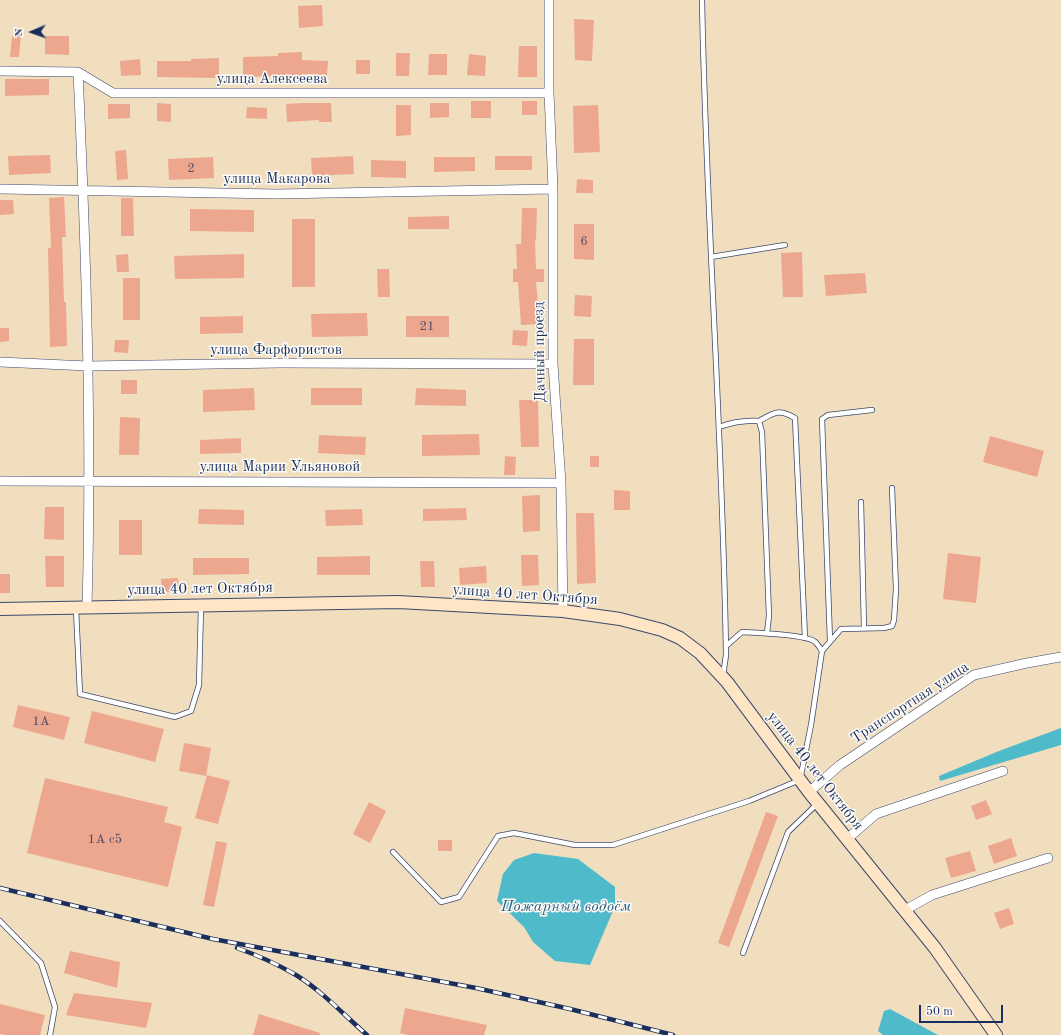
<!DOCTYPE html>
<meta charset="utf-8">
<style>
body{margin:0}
#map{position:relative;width:1061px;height:1035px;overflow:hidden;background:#f1debf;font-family:"Old Standard TT",serif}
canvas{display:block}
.north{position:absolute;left:12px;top:12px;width:40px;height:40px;-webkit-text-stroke:3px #fdfcf7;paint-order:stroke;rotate:268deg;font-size:11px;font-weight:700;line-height:16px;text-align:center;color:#1b2f5e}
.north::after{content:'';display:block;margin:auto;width:14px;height:18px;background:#1b2f5e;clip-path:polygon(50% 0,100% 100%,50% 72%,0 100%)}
.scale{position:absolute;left:919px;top:1005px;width:84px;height:18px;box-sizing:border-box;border:2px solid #1b2f5e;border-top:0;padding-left:5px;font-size:12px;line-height:14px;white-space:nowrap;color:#1b2f5e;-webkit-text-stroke:3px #fdfcf7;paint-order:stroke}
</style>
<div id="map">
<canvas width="1061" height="1035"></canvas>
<div class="north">N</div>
<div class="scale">50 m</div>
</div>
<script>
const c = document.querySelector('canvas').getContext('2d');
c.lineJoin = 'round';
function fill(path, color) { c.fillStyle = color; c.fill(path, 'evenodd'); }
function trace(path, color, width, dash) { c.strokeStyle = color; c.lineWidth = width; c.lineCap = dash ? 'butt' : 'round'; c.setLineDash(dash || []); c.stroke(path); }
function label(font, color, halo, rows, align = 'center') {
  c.font = font + ' "Old Standard TT",serif'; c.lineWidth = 3; c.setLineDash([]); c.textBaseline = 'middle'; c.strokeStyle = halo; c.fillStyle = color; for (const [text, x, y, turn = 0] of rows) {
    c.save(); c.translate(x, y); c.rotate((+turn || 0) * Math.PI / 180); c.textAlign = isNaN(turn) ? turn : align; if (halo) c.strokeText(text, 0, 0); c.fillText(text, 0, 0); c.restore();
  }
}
const water = new Path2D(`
 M1061 728V745L940 781 939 776 999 751Z
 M534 853 578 859 615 887V906L590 965 555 961 533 942 524 927 497 901 503 874 514 860Z
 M890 1009 938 1035H883L878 1031 884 1011Z`);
const building = new Path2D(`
 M322 5 323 26 299 28 298 6Z
 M574 19 594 20 592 61 575 60Z
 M12 36H21L19 57H10Z
 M45 36H69V55L45 54Z
 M519 46H537V77H518Z
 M302 52V60L328 61 327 75 303 74V76L279 78V76L243 77V57L278 56V53Z
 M396 53H410L409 76H396Z
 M429 54H447V75H428Z
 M469 54 486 56 485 76 467 75Z
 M219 58V78L157 77V61H191V59Z
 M140 59 141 75 121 76 120 61Z
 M356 60H370V74H356Z
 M5 79H49V95L5 96Z
 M471 101H491V118H471Z
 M522 101H537V115H522Z
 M157 103 171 104V122L157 121Z
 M303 103H331L332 122H319V120L287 122 286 104Z
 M430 103H449V117L430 118Z
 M108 104H130V118L108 119Z
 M396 105H411V135L396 136Z
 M598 105 600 152 574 153 573 106Z
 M247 107 267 108V119L246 118Z
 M126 150 128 179 117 180 115 151Z
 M50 155 51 173 9 175 8 156Z
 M353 156 354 174 312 176 311 158Z
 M495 156H532V170H495Z
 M213 157 214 178 169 180 168 159Z
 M434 157H475V171L434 172Z
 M371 160 406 161V178L371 177Z
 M577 179 593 180V193H576Z
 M64 197 66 237H62L64 302H66L67 346 50 347 48 248H51L49 198Z
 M121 198H133L134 236H121Z
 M0 200H13L14 214 0 215Z
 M522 208H537L536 240 535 239 536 269H544V282H536L540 324 521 325 518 282H513V269H517L516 244H521Z
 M190 209 254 210V232L190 231Z
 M449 216V229H408V217Z
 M292 219H315V287H292Z
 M574 224H594V260L574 259Z
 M802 252 803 297H783L781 253Z
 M128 254 129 272H117L116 255Z
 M244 254V278L175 279 174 256Z
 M377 269H389L390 297H378Z
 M865 273 867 293 826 296 824 275Z
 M123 278H140V320H123Z
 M575 295 592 296 591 317 574 316Z
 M367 313 368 336 312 337 311 314Z
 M243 316V333L200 334V317Z
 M406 316H449V337H406Z
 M0 328H9V341L0 342Z
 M513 330 528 331 527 346 512 345Z
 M574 339H594V385H573Z
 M115 340H129L128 353 114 352Z
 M121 380H137V394H121Z
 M254 388 255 410 203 412V390Z
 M311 388H362V405H311Z
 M416 388 466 390V406L415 405Z
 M519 400H538L539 447H521Z
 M120 417 140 418 139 455H119Z
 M479 434 480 455 422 456V435Z
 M319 435 366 437 365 455 318 453Z
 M990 436 1044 451 1037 477 983 462Z
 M241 438V453L200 454V440Z
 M505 456 516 457 515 475H504Z
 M590 456H599V467H590Z
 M614 490 630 491V510H614Z
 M540 495V531L523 532 522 496Z
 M45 507H64V540L44 539Z
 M466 508 467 520 423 521V509Z
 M199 509 244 510V525L198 524Z
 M362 509 363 525 326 526 325 510Z
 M576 513H594L596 583 577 584Z
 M119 520H142V555H119Z
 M948 553 981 557 976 603 943 599Z
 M521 555H538L539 585 522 586Z
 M45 556H64V587H46Z
 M370 556V575H317V557Z
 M193 558H249V574L193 575Z
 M420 561H434L435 587H421Z
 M486 566 487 583 460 585 459 568Z
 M0 574H10V593H0Z
 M178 578 179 592H162L161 579Z
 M18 705 70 717 64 740 13 727Z
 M92 711 164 729 155 762 84 743Z
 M184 743 211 748 206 776 179 771Z
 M207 775 230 781 218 824 195 818Z
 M45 778 168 807 164 822 182 827 168 887 27 853Z
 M986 800 992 814 976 820 971 806Z
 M369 802 386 811 370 843 353 834Z
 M766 812 778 816 729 947 718 943Z
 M1011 838 1017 856 994 864 988 846Z
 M438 840H452V851H438Z
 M216 841 227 843 214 907 203 905Z
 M970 851 976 871 951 878 945 858Z
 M1009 908 1014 924 1000 929 994 913Z
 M70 951 120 962 117 988 64 973Z
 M74 993 152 1003 146 1028 66 1015Z
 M0 1004 45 1015 40 1035H5L0 1034Z
 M405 1008 487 1025 484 1035H408L400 1033Z
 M259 1014 320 1033V1035H253Z`);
const lane = new Path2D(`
 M702 0C706 218 723 437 726 655L723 676
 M711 257 785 245
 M759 421C774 413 778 408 795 418L805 638
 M719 427C733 422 744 420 759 421L762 432 769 616 767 633
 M861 502 864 628
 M76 609 80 694 175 717 191 711 199 685 201 607
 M830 641 822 419 828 415 872 410
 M726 646 742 632C757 633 802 634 814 641 817 643 820 648 822 651
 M393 852 441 902 459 897 498 836 514 833 575 845H613L749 801 800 780 811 725 822 651 841 629 884 628 892 626 894 620 896 589 892 488
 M0 921 41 963 55 1007 50 1035
 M743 953 788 832 818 803`);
const street = new Path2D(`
 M549 0V93L553 189V364L561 483 563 611
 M0 71 78 72 113 93H549
 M78 72C86 251 92 429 87 607
 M0 189 277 194 553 189
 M0 362 88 366 280 363 553 364
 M0 481 561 483
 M809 792 840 765 974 675 1027 663 1061 657
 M847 839 876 814 1003 771
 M905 910 932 895 1048 858`);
const secondary = new Path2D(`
 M0 609 398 602 563 611 620 619 662 630 680 638 700 653 727 682 809 792 935 948 996 1035`);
const rail = new Path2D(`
 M0 888 213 939 476 988 570 1009 673 1035
 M237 948C257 955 277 964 296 975 322 991 344 1015 367 1035`);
const numberNames = [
 ["2",191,169],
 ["6",584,242],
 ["21",427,327],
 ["1А",41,722],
 ["1А с5",105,840]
];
const streetNames = [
 ["улица Алексеева",272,79],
 ["улица Макарова",277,179],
 ["улица Фарфористов",276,350],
 ["Дачный проезд",540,352,-91],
 ["улица Марии Ульяновой",280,467],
 ["улица 40 лет Октября",200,589,-1],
 ["улица 40 лет Октября",525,595,4],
 ["Транспортная улица",910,703,-33],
 ["улица 40 лет Октября",815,771,52]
];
const waterNames = [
 ["Пожарный водоём",566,907]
];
fill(water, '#4fbaca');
fill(building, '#eda78f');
trace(lane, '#3b496d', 6);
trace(street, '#3b496d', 10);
trace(secondary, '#3b496d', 14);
trace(lane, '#fff', 4.5);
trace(street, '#fff', 9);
trace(secondary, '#fde5c5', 12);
trace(rail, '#1b2f5e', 4.5);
trace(rail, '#fdfcf7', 3, [9]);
label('13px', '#504d6a', null, numberNames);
label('15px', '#1b2f5e', '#fdfcf7', streetNames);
label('italic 16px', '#2d6084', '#fdfcf7', waterNames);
</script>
